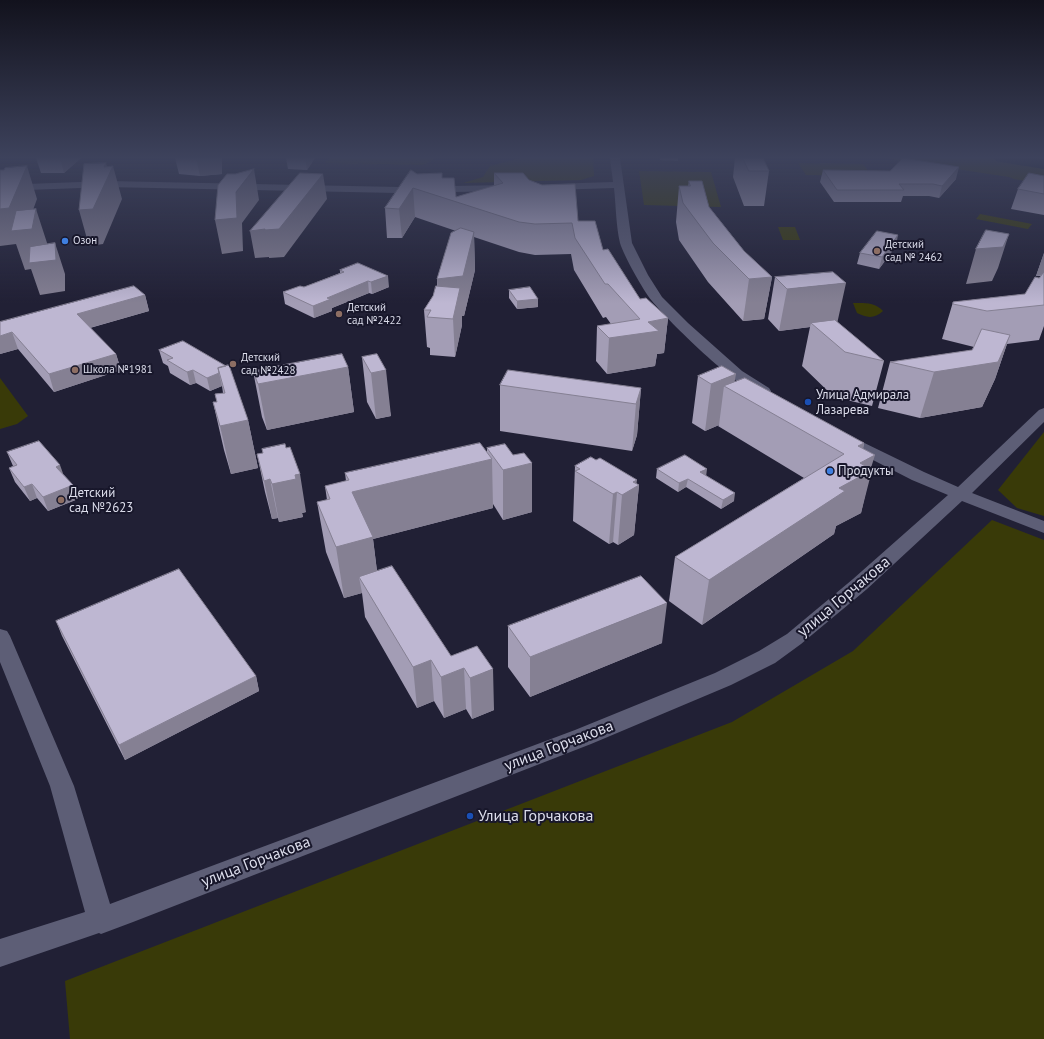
<!DOCTYPE html>
<meta charset="utf-8">
<style>
body{margin:0}
canvas{display:block;background:#212035}
</style>
<canvas width="1044" height="1039"></canvas>
<script>
const c = document.querySelector('canvas').getContext('2d');
c.lineJoin = 'round';
function fill(path, color) { c.fillStyle = color; c.fill(path, 'evenodd'); }
function trace(path, color, width, dash) { c.strokeStyle = color; c.lineWidth = width; c.lineCap = dash ? 'butt' : 'round'; c.setLineDash(dash || []); c.stroke(path); }
function label(font, color, halo, rows, align = 'center') {
  c.font = font + ' "PT Sans",sans-serif'; c.lineWidth = 4; c.setLineDash([]); c.textBaseline = 'middle'; c.strokeStyle = halo; c.fillStyle = color; for (const [text, x, y, turn = 0] of rows) {
    c.save(); c.translate(x, y); c.rotate((+turn || 0) * Math.PI / 180); c.textAlign = isNaN(turn) ? turn : align; if (halo) c.strokeText(text, 0, 0); c.fillText(text, 0, 0); c.restore();
  }
}
const green = new Path2D(`
 M329 158H436L423 165 325 163Z
 M520 158H593L594 176 581 180 463 183 483 177 490 166Z
 M884 158H1044V184L1014 179 1009 177Z
 M798 163 863 164 872 176 806 175Z
 M639 171 711 172 721 207 644 205Z
 M980 214 1032 224 1028 229 976 219Z
 M778 227H795L800 240H783Z
 M853 303C864 303 875 302 883 311 874 319 867 318 857 313Z
 M0 378 28 416 17 424 0 429Z
 M1044 432V516L1017 508 998 490Z
 M992 520 1044 540V1039H70L65 981 732 722 853 651Z`);
const river = new Path2D(`
 M994 158H1033L1044 159V169L1001 162 996 161Z`);
const minor = new Path2D(`
 M610 158H620L632 243 648 275 662 297 688 323 742 371 769 388 771 391 769 394C766 395 764 396 760 395 735 386 670 323 652 301 643 290 624 256 620 243 616 226 616 206 614 188L551 190 546 187 551 184 613 182Z
 M107 181 398 187 507 185 512 188 507 191 398 193 107 187 0 191V185Z
 M1044 408V422L972 493 1044 521V533L962 501 867 589 801 644 775 663 731 685 591 744 133 922 101 934 99 933 0 967V939L85 912 50 786 0 662V629L7 631 10 636 74 786 110 904 575 730 715 673 759 651 787 634 853 579 948 495 912 480 836 441 834 438 836 435 842 433 848 435 924 472 958 487 1039 410Z`);
const wall = new Path2D(`
 M36 158H81L64 173H41Z
 M175 158H222V174L200 176 179 174Z
 M286 158H315L307 170 288 169Z
 M660 158H678V161L660 160Z
 M735 158H763L769 171 764 206H744L733 177Z
 M823 170 956 179 939 198 929 196H903L901 202H834L820 182Z
 M494 173 529 180 578 221 603 250 640 299 668 318 664 353 657 354 655 366 607 374 596 361 597 326 611 324 606 317 603 318 574 270 571 254 535 255 519 252 474 237 475 270 464 316H462V325L455 357 430 355V348L427 347 424 310 433 296 437 286V279L456 231 415 217 402 238H387L385 208 417 174 456 197 494 186Z
 M1044 176V215L1011 209 1018 189Z
 M689 181 709 207 744 251 772 277 764 319 743 321 708 282 679 240 676 222 679 186H688Z
 M896 246 879 269 857 264 860 253Z
 M1044 253V326L1039 340 1007 344 995 379 982 407 920 418 878 408 890 362 972 350 974 347 942 339 953 302 1025 294 1041 276H1036Z
 M340 270 389 287 372 294 369 293 332 308V311L314 318 285 304 283 292 304 287 340 273Z
 M775 277 837 322 884 361 872 406 834 397 802 366 810 327 779 331 768 319Z
 M509 290 538 299V307L517 309 509 298Z
 M145 295 149 311 90 328 116 354 121 370 54 392 18 349 0 354V322Z
 M159 350 231 372 248 420 258 468 231 474 224 450 213 402H217L215 394 223 393 222 386 210 391 196 383 190 385 170 373 168 366 163 363Z
 M377 354 391 416 376 419 367 402 362 357Z
 M348 367 354 412 267 430 262 417 253 371Z
 M698 376 735 382 864 443 863 449 871 469 861 513 836 526 834 534 702 625 669 601 675 557 804 478 718 426 719 425 705 431 692 423Z
 M500 385 641 388 637 435 632 451 500 431Z
 M487 448 513 455 532 463V512L503 520 493 504V508L373 539 377 571 451 656 477 646 494 710 472 719 466 709 444 718 434 701 417 708 365 617 362 593 344 598 326 552 317 502 327 500 325 486 346 481 345 473 487 452Z
 M7 452 64 475 73 485 78 499 48 511 37 498 30 501 15 482 9 468 13 466Z
 M257 454 306 512 302 513 303 517 279 522 278 518 272 519 265 492Z
 M596 460 639 485 634 535 618 545 613 542 609 544 573 521 575 466Z
 M657 469 706 476 734 501 721 509 686 487 678 492 656 478Z
 M56 621 256 676 259 691 125 760 62 636Z
 M508 626 662 643 530 697 508 667Z`);
const shadedWall = new Path2D(`
 M60 158H81L64 173Z
 M196 158H222V174L200 176Z
 M305 158H315L307 170Z
 M106 163 109 174 113 166 122 199 103 244 89 246 79 210Z
 M27 166 37 199 26 229 36 209 48 246 55 243 65 274V291L40 295 31 269 25 270 16 244 0 246V206Z
 M959 167 956 179 939 198 942 186Z
 M254 169 259 200 242 223 243 251 222 254 215 220Z
 M323 174 327 199 284 257 269 258V257L255 258 250 231Z
 M413 188 415 217 402 238 399 209Z
 M474 232 475 270 464 316H462V325L455 357 453 319 439 318 437 279Z
 M1009 234 998 268 992 281 966 284 976 249Z
 M898 235 896 246 879 269 882 257Z
 M1044 253V275L1036 276Z
 M388 276 389 287 372 294 371 282Z
 M772 277 764 319 743 321 749 279Z
 M368 281 369 293 332 308V311L314 318 313 306 327 298Z
 M846 283 837 324 811 323 810 327 779 331 787 289Z
 M145 295 149 311 82 330 77 314Z
 M538 299V307L517 309V301Z
 M668 318 664 353 657 354 655 366 607 374 609 338 648 322Z
 M12 332 18 349 0 354V336Z
 M1010 335 995 379 982 407 920 418 934 372Z
 M116 354 121 370 54 392 49 374Z
 M348 367 354 412 267 430 258 384Z
 M193 370 196 383 190 385 187 372Z
 M386 370 391 416 376 419 371 373Z
 M219 373 222 386 210 391 207 378Z
 M736 374 733 391 724 386 719 425 705 431 711 384Z
 M641 388 637 435 632 451 636 404Z
 M248 420 258 468 231 474 220 426Z
 M864 443 855 480 860 463 875 455 870 471 872 470 861 513 836 526 834 534 702 625 709 580 839 488 858 446Z
 M492 459 493 508 373 539 379 588 359 577 362 593 344 598 336 547 352 492Z
 M532 463V512L503 520V470Z
 M60 465 65 479 56 467Z
 M707 469 706 477 700 472Z
 M300 474 306 512 302 513 303 517 279 522 272 484 295 475Z
 M270 479 278 518 272 519 264 481Z
 M688 479 686 487 678 492 679 483Z
 M637 480 636 487 639 485 634 535 618 545 622 495 633 482Z
 M32 484 37 498 30 501 24 487Z
 M73 485 78 499 48 511 43 497Z
 M617 492 613 542 609 544 613 494Z
 M735 493 734 501 721 509 723 500Z
 M667 603 662 643 530 697V657Z
 M431 660 434 701 417 708 413 667Z
 M464 668 466 709 444 718 441 677Z
 M493 669 494 710 472 719 470 678Z
 M256 676 259 691 125 760 119 745Z`);
const building = new Path2D(`
 M743 158H763L769 171H749Z
 M903 158 959 167 942 186 933 184H899L904 190H837L823 170 890 171Z
 M106 163 104 167 113 166 93 209 79 210 84 164Z
 M27 166 9 208 0 209V170H4L5 168Z
 M254 169 236 192 237 218 215 220 218 185 227 174H235Z
 M411 170 417 174 442 173V178H454L456 197 503 183 494 173H523L529 180 542 185 575 184 578 221H595L603 250 608 249 640 299 646 298 668 318 648 322 659 331 609 338 597 326 640 319 608 284H605L575 238 572 223 535 224 519 222 413 188 399 209 385 208Z
 M300 173 323 174 279 229 265 230V229L250 231Z
 M1029 173 1044 176V194L1018 189Z
 M689 181H702L709 207 744 251 772 277 749 279 713 243 683 203 679 186H690Z
 M36 209 32 229 11 231 16 211Z
 M461 228 474 232 463 276 437 279 451 233Z
 M986 230 1009 234 1003 247 976 249Z
 M877 231 898 235 882 257 860 253Z
 M55 243 56 260 29 263 30 247Z
 M358 263 388 276 371 282 368 281 327 298 331 299 313 306 283 292 300 286 304 287 344 272 340 270Z
 M833 272 846 283 787 289 775 277Z
 M1044 272V305L987 311 953 304V302L1025 294 1035 277 1039 278Z
 M134 286 145 295 77 314 116 354 49 374 12 332 0 336V322Z
 M436 286 460 288 453 319 427 317 431 310H424L433 296Z
 M530 287 538 299 517 301 509 290Z
 M835 320 884 361 845 352 811 323Z
 M982 329 1010 335 998 362 934 372 890 362 972 350Z
 M183 341 226 366 218 368 219 373 207 378 193 370 187 372 167 360 173 358 159 350Z
 M342 354 348 367 258 384 253 371Z
 M377 354 386 370 371 373 362 357Z
 M229 365 248 420 220 426 213 402H217L215 394 225 393 218 368Z
 M722 366 736 374 711 384 698 376Z
 M508 370 641 388 636 404 500 385Z
 M745 378 864 443 858 446 875 455 860 463 872 470 839 488 845 491 709 580 675 557 844 454 724 386Z
 M39 441 60 465 56 467 73 485 43 497 32 484 24 487 9 468 17 465 7 452Z
 M480 443 492 459 352 492 373 537 336 547 317 502 330 499 325 486 349 480 345 473Z
 M285 444 286 448 290 447 300 474 295 475 296 479 272 484 270 479 264 481 257 454 263 453 262 449Z
 M505 444 513 455 524 453 532 463 503 470 487 448Z
 M685 455 707 469 700 472 735 493 723 500 688 479 679 483 657 469Z
 M591 457 596 460 600 458 637 480 633 482 639 485 622 495 617 492 613 494 575 471 580 469 575 466Z
 M392 566 451 656 477 646 493 669 470 678 464 668 441 677 431 660 413 667 359 577Z
 M179 569 256 676 119 745 56 621Z
 M641 576 667 603 530 657 508 626Z`);
const markers = [
 [65,241,4,"#3f7fe0"],
 [877,251,4,"#8d6e63"],
 [339,314,4,"#8d6e63"],
 [233,364,4,"#8d6e63"],
 [75,370,4,"#8d6e63"],
 [808,402,4,"#1a4fb4"],
 [830,471,4,"#3f7fe0"],
 [61,500,4,"#8d6e63"],
 [470,816,4,"#1a4fb4"]
];
const farPoinames = [
 ["Озон",73,241],
 ["Детский",885,245],
 ["сад № 2462",885,258],
 ["Детский",347,308],
 ["сад №2422",347,321],
 ["Детский",241,358],
 ["сад №2428",241,371],
 ["Школа №1981",83,370]
];
const poiNames = [
 ["Улица Адмирала",816,395],
 ["Лазарева",816,410],
 ["Продукты",838,471],
 ["Детский",69,493],
 ["сад №2623",69,508]
];
const nearStreetnames = [
 ["улица Горчакова",844,597,-40],
 ["улица Горчакова",559,746,-21],
 ["улица Горчакова",256,862,-21]
];
const nearPoinames = [
 ["Улица Горчакова",478,816]
];
fill(green, '#393a08');
fill(river, '#010a0f');
fill(minor, '#5d5e76');
fill(wall, '#a39db5');
fill(shadedWall, '#858093');
fill(building, '#beb7d2');
trace(building, '#858093', 1);
const sky = c.createLinearGradient(0, 0, 0, 303);
sky.addColorStop(0, '#12121d');
sky.addColorStop(0.52, '#3d425c');
sky.addColorStop(1, '#3d425c00');
c.fillStyle = sky;
c.fillRect(0, 0, 1044, 303);
for (const [x, y, r, color] of markers) { const dot = new Path2D(); dot.arc(x, y, r, 0, 2 * Math.PI); c.fillStyle = color; c.fill(dot); trace(dot, '#18172b', 1.5); }
label('11px', '#dcddeb', '#18172b', farPoinames, 'left');
label('13px', '#dcddeb', '#18172b', poiNames, 'left');
label('16px', '#dcddeb', '#18172b', nearStreetnames);
label('16px', '#dcddeb', '#18172b', nearPoinames, 'left');
</script>
